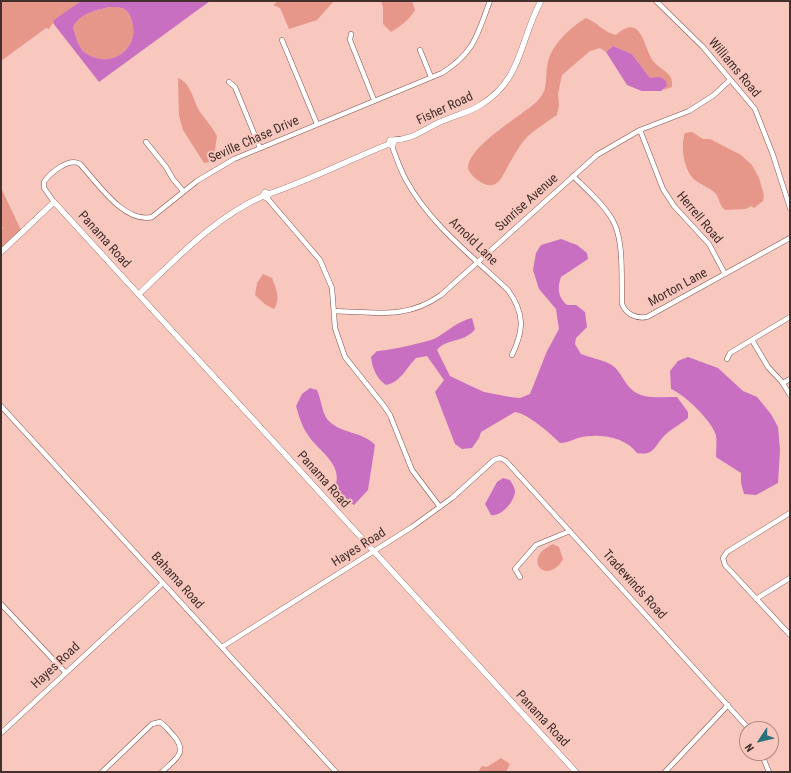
<!DOCTYPE html>
<style>
body{margin:0}
#map{position:relative;width:791px;height:773px;overflow:hidden;background:#f8c7be;font-family:"Roboto Condensed",sans-serif}
canvas{display:block}
.frame{position:absolute;inset:0;border:2px solid #43302c;pointer-events:none}
.north{position:absolute;left:739px;top:721px;width:40px;height:40px;box-sizing:border-box;background:#f8c7be;border:1px solid #b08b84;border-radius:50%;rotate:235deg;font-size:11px;font-weight:700;line-height:16px;text-align:center;color:#43302c}
.north::after{content:'';display:block;margin:auto;width:14px;height:18px;background:#29717c;clip-path:polygon(50% 0,100% 100%,50% 72%,0 100%)}
</style>
<div id="map">
<canvas width="791" height="773"></canvas>
<div class="frame"></div>
<div class="north">N</div>
</div>
<script>
const c = document.querySelector('canvas').getContext('2d');
c.lineJoin = 'round';
function fill(path, color) { c.fillStyle = color; c.fill(path, 'evenodd'); }
function trace(path, color, width, dash) { c.strokeStyle = color; c.lineWidth = width; c.lineCap = dash ? 'butt' : 'round'; c.setLineDash(dash || []); c.stroke(path); }
function label(font, color, halo, rows, align = 'center') {
  c.font = font + ' "Roboto Condensed",sans-serif'; c.lineWidth = 4; c.setLineDash([]); c.textBaseline = 'middle'; c.strokeStyle = halo; c.fillStyle = color; for (const [text, x, y, turn = 0] of rows) {
    c.save(); c.translate(x, y); c.rotate((+turn || 0) * Math.PI / 180); c.textAlign = isNaN(turn) ? turn : align; if (halo) c.strokeText(text, 0, 0); c.fillText(text, 0, 0); c.restore();
  }
}
const green = new Path2D(`
 M1 1H81L55 20 49 29 46 28 1 61Z
 M278 1H334L317 20 289 29 280 8 273 5Z
 M381 1H412L415 10C409 20 401 26 391 32L383 24V7Z
 M109 7C113 7 120 7 124 9 129 12 131 17 132 22 140 49 111 69 87 54 78 49 76 36 73 27 81 13 94 11 109 7Z
 M586 18C597 22 603 32 616 35 642 12 643 47 653 61 661 71 674 72 672 87L663 90 667 86 650 78 632 54 613 46 606 52 600 48 590 51 562 75 558 94 559 105 557 115C547 122 537 128 528 136 520 144 513 157 508 166 502 177 497 191 482 183 478 181 471 175 469 171 461 151 522 115 534 104 550 91 544 80 548 62 552 44 571 27 586 18Z
 M178 78C192 84 193 101 200 112 206 120 212 127 217 136L214 156 210 162 204 163 183 130 179 116Z
 M692 132 703 139H710L741 155 752 165 759 178 764 195 763 201 754 208 751 206 746 209 725 210C719 205 720 200 716 194 711 188 701 185 695 180 684 171 680 146 685 133Z
 M1 188 21 230 1 249V230L3 228 1 224Z
 M263 274 272 278C276 289 281 299 274 309L266 305 255 295 257 283Z
 M553 544 559 547 563 559C547 587 520 559 553 544Z
 M501 758 510 764 506 772H478L482 766 487 767Z`);
const water = new Path2D(`
 M81 1H210L99 82 53 23 54 20ZM109 7C113 7 120 7 124 9 129 12 131 17 132 22 140 49 111 69 87 54 78 49 76 36 73 27 81 13 94 11 109 7Z
 M613 46 632 54 650 78 660 77 666 81 667 86 661 91H642L627 85 606 52Z
 M561 239 577 245 587 253 588 259 561 277C557 289 558 297 567 305H576L585 312 587 327 576 338 575 344 581 354C590 358 601 359 610 364 618 368 621 376 626 383 639 402 658 396 677 397L688 412V418C681 424 671 429 664 436 654 446 655 456 637 453 624 436 598 433 578 438 572 440 567 443 560 443 551 434 527 413 515 412L481 432 479 438 472 448 462 449 455 444 435 392 444 380 427 356 416 358C406 368 401 382 386 385 377 379 372 368 371 357L377 351C387 351 428 342 436 338 448 331 458 321 472 318L475 329C465 343 446 338 437 350L450 376 471 386 484 392 510 397 520 398 530 394 547 351 559 329 556 309 539 289 533 270 536 253 541 245Z
 M688 357 718 368 743 391 757 397 771 414 778 427 780 450 778 483 756 495 744 494 741 483V473L716 457C716 450 717 442 716 435 711 420 685 395 671 389L670 371 678 361Z
 M310 388 317 390C321 399 322 412 327 419 339 434 363 431 375 445L368 490 354 505 339 497 335 487C344 464 318 451 308 435 302 427 299 416 296 406L302 394Z
 M503 478 510 480C512 484 515 487 515 492 514 502 501 517 491 515L485 504 497 482Z`);
const minor = new Path2D(`
 M656 1 703 47 755 109 773 155 790 208
 M351 34 350 40 374 100
 M282 40 317 124
 M420 50 431 77
 M229 82 235 87 260 148
 M640 130 663 189 674 206 709 244 725 274
 M146 142 166 167 173 179 183 191
 M392 146C396 157 400 169 406 180 430 224 472 256 508 290 525 314 524 330 512 355
 M573 176C586 189 608 208 615 225 624 246 621 281 622 304 626 314 636 319 647 317L790 238
 M267 198 320 260 332 288 335 328 345 357 384 406 390 415 412 470 440 507
 M54 202 44 188V182C50 173 69 157 80 164 97 182 124 224 152 217L197 181 234 159 442 73C475 52 477 35 490 1
 M334 311C375 312 406 320 441 295L597 155 640 130 689 111 714 95 730 80
 M752 340 768 367 782 382 790 395
 M727 359 730 353 790 317
 M783 383 790 379
 M1 406 336 772
 M790 513 727 552 723 558 725 565 790 635
 M520 577 515 569 536 545 570 531
 M756 599 790 578
 M1 604 65 672
 M222 647 412 527 452 498 494 460 500 458 506 461 749 729
 M1 733 163 583
 M761 753 769 772
 M102 772 152 724 160 722C165 725 169 731 173 735 189 753 175 759 162 772
 M665 772 728 705`);
const tertiary = new Path2D(`
 M394 142 392 146 389 144 390 140C410 141 421 131 440 122 453 116 467 113 479 106 523 80 519 41 541 1
 M269 194C310 180 349 160 389 144
 M1 252 54 202 576 772
 M139 294C177 258 214 218 263 196L265 192 269 194 267 198 263 196`);
const streetNames = [
 ["Williams Road",734,68,50],
 ["Fisher Road",445,109,-25],
 ["Seville Chase Drive",254,140,-24],
 ["Sunrise Avenue",527,203,-42],
 ["Herrell Road",699,218,50],
 ["Panama Road",104,240,48],
 ["Arnold Lane",473,242,44],
 ["Morton Lane",678,288,-29],
 ["Panama Road",323,480,48],
 ["Hayes Road",359,548,-32],
 ["Bahama Road",177,581,48],
 ["Tradewinds Road",634,585,48],
 ["Hayes Road",56,666,-43],
 ["Panama Road",542,719,47]
];
fill(green, '#e69789');
fill(water, '#c96fc2');
trace(minor, '#7e544c', 5.5);
trace(tertiary, '#7e544c', 6);
trace(minor, '#fff', 4.5);
trace(tertiary, '#fff', 5.5);
label('13px', '#43302c', '#f8c7be', streetNames);
</script>
